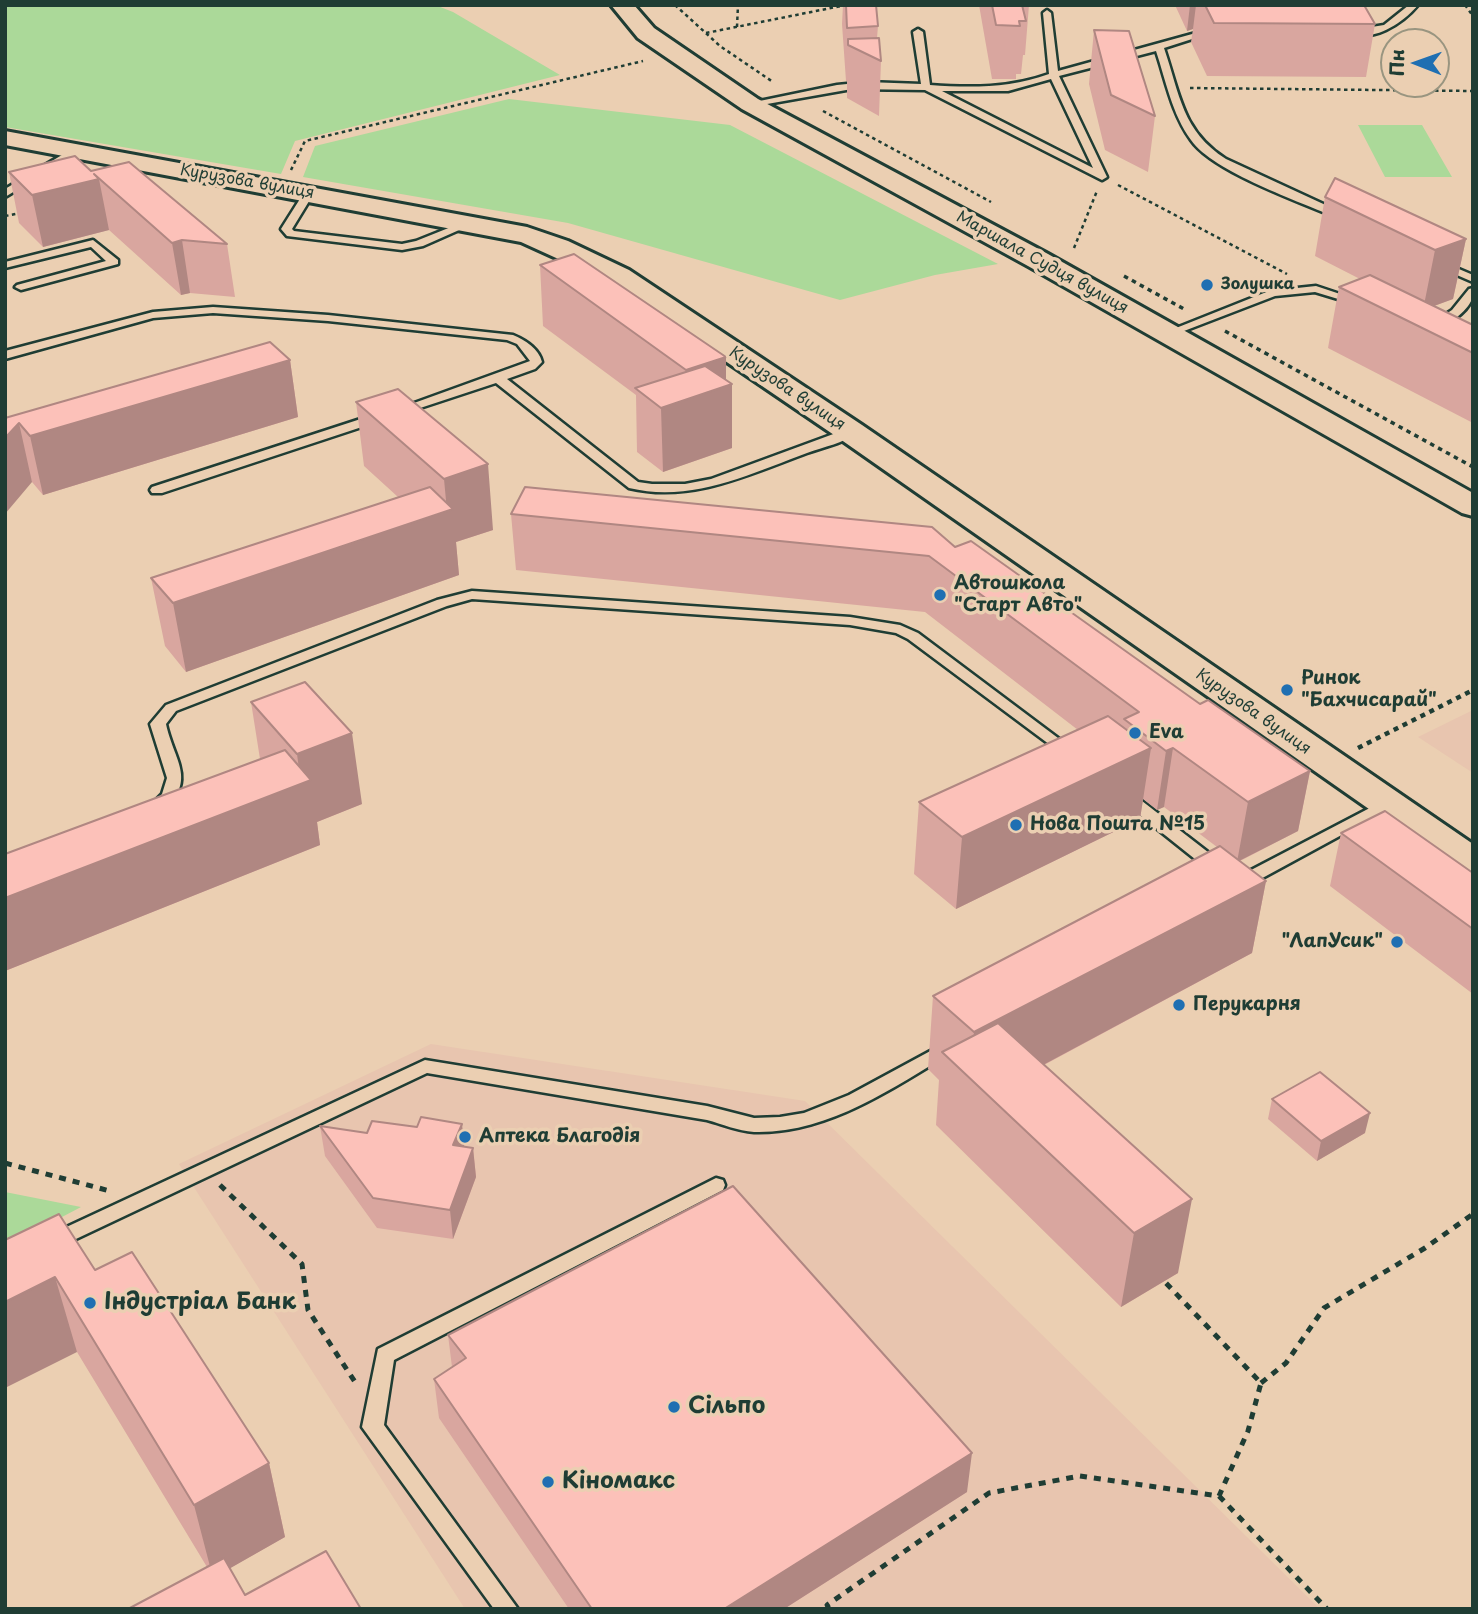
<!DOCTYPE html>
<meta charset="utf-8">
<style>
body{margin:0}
#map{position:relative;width:1478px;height:1614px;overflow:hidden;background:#ebcfb2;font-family:"Playpen Sans",sans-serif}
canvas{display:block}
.frame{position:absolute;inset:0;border:7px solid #1f3d34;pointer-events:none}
.north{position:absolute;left:1380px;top:28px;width:70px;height:70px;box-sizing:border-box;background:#ebcfb2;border:2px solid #999580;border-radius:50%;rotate:271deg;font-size:19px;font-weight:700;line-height:28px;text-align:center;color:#1f3d34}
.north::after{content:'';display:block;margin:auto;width:24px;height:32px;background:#1f6fb2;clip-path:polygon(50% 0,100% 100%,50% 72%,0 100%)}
</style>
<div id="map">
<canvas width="1478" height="1614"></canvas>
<div class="frame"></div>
<div class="north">Пн</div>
</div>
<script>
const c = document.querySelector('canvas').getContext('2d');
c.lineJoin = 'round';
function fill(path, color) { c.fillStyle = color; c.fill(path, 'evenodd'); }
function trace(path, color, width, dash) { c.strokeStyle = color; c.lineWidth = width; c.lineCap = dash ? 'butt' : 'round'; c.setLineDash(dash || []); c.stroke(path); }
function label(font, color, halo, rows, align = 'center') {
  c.font = font + ' "Playpen Sans",sans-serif'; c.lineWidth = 7; c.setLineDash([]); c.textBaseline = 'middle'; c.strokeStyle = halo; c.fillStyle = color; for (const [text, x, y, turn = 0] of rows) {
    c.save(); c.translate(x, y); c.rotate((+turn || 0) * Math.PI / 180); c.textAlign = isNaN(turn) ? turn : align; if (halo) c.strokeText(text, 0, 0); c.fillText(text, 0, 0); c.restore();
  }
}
const built = new Path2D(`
 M1473 710V773L1418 737Z
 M431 1044 805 1101 1320 1609H465L179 1164Z`);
const green = new Path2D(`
 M5 5H435L453 12 560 75 295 141 281 174 5 127Z
 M509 99 730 125 998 264 935 275 840 300 568 223 303 177 315 146Z
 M1358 125H1422L1452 177H1385Z
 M5 1192 81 1207 5 1247Z`);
const pathFar3 = new Path2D(`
 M675 5 720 46 773 82
 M1465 5 1473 16
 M737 27 738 5
 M706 33 846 5
 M1190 88 1473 91
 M823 111 991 202
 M291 170 305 141 643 61
 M1118 185 1287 274
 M5 216 21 213
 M1074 248 1097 191`);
const pathFar2 = new Path2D(`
 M1124 276 1184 309
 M1225 331 1473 467`);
const pathFar1 = new Path2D(`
 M1358 748 1473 690`);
const path = new Path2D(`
 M5 1163 110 1191
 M220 1185 302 1264 308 1310 355 1382
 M1261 1383 1286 1363 1324 1308 1425 1248 1473 1214
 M1219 1496 1327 1609
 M829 1609 827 1605 989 1493 1080 1476 1219 1496 1248 1431 1261 1383 1165 1282`);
const lane = new Path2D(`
 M1409 5H1418C1403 23 1371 45 1347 31L1384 25Z
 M1047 10 1051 13 1058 71 1214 28V32L1164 48C1180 95 1182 131 1226 159L1345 214V218H1337C1301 202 1213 172 1191 140 1172 114 1166 81 1156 51L1059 76 1107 177 1102 180 925 90 852 89 750 107 745 104 837 85 867 82 921 84 913 32 918 29 923 32 930 85C972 88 1010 88 1049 74L1043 13ZM1051 79 1093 168 942 91H1008Z
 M72 149 81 151 5 197V189Z
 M309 190 314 193 292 229 294 231 402 244 416 241 466 221 475 223 423 246 402 250 287 236 281 229 305 191Z
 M93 240 118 260V264L21 290 15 287 17 285 106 261 91 247 5 268V262Z
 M1440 261 1473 275V282L1436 266 1434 264Z
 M1316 286 1364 302 1358 305 1315 292 1275 296 1171 336H1163L1161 334 1269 291Z
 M1473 288C1473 289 1473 298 1472 299 1467 312 1445 329 1432 327V323L1452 310 1469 289Z
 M213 307 328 315 513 335C525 340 539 349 542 362L535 369 507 379 638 482 652 484H685L711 479 847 429H855L857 432C845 443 823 447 807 453 750 474 692 503 629 488L496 383 402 414H394L392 411 530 361 517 344 507 340 328 321 213 313 153 318 5 359V351L153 312Z
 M376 414 382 418 380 421 162 493H152L150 490 152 487Z
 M472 591 850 617 900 625 918 633 1078 753 1070 758 1065 756 908 639 896 633 850 625 472 599 447 606 176 711 166 724C174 761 197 779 164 810H152L150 806 162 794 167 778 150 724 166 705 437 600Z
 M1127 792 1133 794 1222 863 1224 867 1222 871H1210L1121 800 1119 797 1121 794Z
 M1387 799 1395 804 1393 807 1244 888 1238 889 1230 884 1232 880Z
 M947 1042 953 1044 956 1048 953 1052C892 1088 828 1134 754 1132 738 1131 722 1124 707 1120L427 1073 59 1247 52 1250 45 1247 42 1242 45 1237 425 1060 707 1106 754 1118 780 1117 804 1113 849 1095Z
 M716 1178 723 1180 725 1185 723 1190 394 1360 384 1425 518 1609H494L362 1427 378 1349Z`);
const secondary = new Path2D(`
 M611 5H634L654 28 758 99 1048 254 1473 493V516L1462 513 1028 266 742 109 638 38Z
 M5 131 527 227 568 241 629 270 862 425 1473 844V876L1459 872 840 439 609 282 521 242 5 145Z`);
const wall = new Path2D(`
 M843 5H876L878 26 877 38 881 61 879 116 847 98V81H846L842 24Z
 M979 5H1029L1025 55H1023L1021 74H1016V79H992Z
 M1175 5H1364L1375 24 1366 77 1207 76 1191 42 1193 29 1187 31Z
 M1094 30 1155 116 1148 172 1105 150 1089 84Z
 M91 171 227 244 235 297 190 293 181 295 109 230 43 247 19 223 9 172Z
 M1325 197 1466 239 1453 299 1434 306 1473 325V423L1328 348 1339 287 1360 279 1315 256Z
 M540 265 726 357V380L732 448 663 472 637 452 636 395 543 326Z
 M290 360 298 417 43 495 32 482 5 418Z
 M398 389 493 530 456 542 459 575 186 672 165 646 151 578 398 497 364 466 356 402Z
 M511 514 955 547 1200 704 1310 771 1298 831 1240 861 1266 881 1252 953 1044 1065 1178 1273 1121 1307 936 1125 939 1080 928 1069 933 996 1217 847 1164 807 1157 810 1143 799 1140 819 956 909 914 874 919 802 1078 730 925 612 516 570Z
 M251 702 362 804 317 822 320 845 5 971V854L260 759Z
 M1341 833 1473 873V994L1330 886Z
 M1272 1099 1365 1133 1317 1161 1268 1119Z
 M320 1126 473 1148 476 1177 453 1239 377 1228 325 1156Z
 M5 1240 95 1270 269 1463 285 1537 230 1568 245 1595 361 1609H128L207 1567 77 1352Z
 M448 1335 967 1492 784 1609H569L439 1418 434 1379 452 1367Z`);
const shadedWall = new Path2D(`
 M1190 5H1196L1193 29 1187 31Z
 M99 179 109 230 43 247 32 195Z
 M1466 239 1453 299 1423 310 1435 250Z
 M182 240 190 293 181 295 172 243Z
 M726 357V386L732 384V448L663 472 661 408 686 399V370Z
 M290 360 298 417 43 495 30 436Z
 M19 423 32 482 5 514V438Z
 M488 464 493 530 456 542 459 575 186 672 173 603 447 511 444 479Z
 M352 733 362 804 317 822 320 845 5 971V898L301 784 297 754Z
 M1151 748 1140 819 956 909 962 837Z
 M1173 748 1164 807 1157 810 1166 751Z
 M1310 771 1298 831 1237 862 1248 802Z
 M1266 881 1252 953 987 1095 970 1078 974 1032Z
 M1370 1113 1365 1133 1317 1161 1321 1141Z
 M462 1124 465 1153 453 1145Z
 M473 1148 476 1177 453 1239 450 1210Z
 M1192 1199 1178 1273 1121 1307 1134 1233Z
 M55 1277 77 1352 5 1388V1302Z
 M972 1453 967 1492 784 1609H724Z
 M269 1463 285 1537 213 1578 194 1505Z`);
const building = new Path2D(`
 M846 5H876L878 26 847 28Z
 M992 5H1022L1026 21H1019L1020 26 996 25Z
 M1205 5H1364L1375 24 1214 23Z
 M1094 30 1129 31 1155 116 1111 95Z
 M879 38 881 61 848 45V39Z
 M75 156 91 171 129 162 227 244 182 240 172 243 94 174 99 179 32 195 9 172Z
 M1335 178 1466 239 1435 250 1325 197Z
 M574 254 726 357 686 370 540 265Z
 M1370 275 1473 325V353L1339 287Z
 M270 342 290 360 30 436 19 423 5 438V418Z
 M705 366 732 384 661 408 635 388Z
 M398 389 488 464 444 479 356 402Z
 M430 487 453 509 173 603 151 578Z
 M525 487 932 527 955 547 971 541 1200 704 1208 700 1310 771 1248 802 1173 748 1166 751 1124 719 1139 712 929 556 511 514Z
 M305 682 352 733 297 754 251 702Z
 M1108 716 1151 748 962 837 919 802Z
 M285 750 311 780 5 898V854Z
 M1385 811 1473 873V929L1341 833Z
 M1220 846 1266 881 974 1032 933 996Z
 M998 1023 1192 1199 1134 1233 942 1052Z
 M1320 1072 1370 1113 1321 1141 1272 1099Z
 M421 1117 462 1124 453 1145 473 1148 450 1210 373 1198 320 1126 367 1133 372 1121 417 1127Z
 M733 1186 972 1453 724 1609H592L434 1379 466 1358 448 1335Z
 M59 1214 95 1270 132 1252 269 1463 194 1505 55 1277 5 1302V1240Z
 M326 1551 361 1609H128L224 1558 245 1595Z`);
const markers = [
 [1207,285,7,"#1f6fb2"],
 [940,595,7,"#1f6fb2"],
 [1287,690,7,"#1f6fb2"],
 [1135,733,7,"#1f6fb2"],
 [1016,825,7,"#1f6fb2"],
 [1397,942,7,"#1f6fb2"],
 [1179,1005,7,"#1f6fb2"],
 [465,1137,7,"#1f6fb2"],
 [90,1303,7,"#1f6fb2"],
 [674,1407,7,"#1f6fb2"],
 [548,1482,7,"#1f6fb2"]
];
const farStreetnames = [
 ["Курузова вулиця",247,182,10],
 ["Маршала Судця вулиця",1042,263,29],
 ["Курузова вулиця",787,389,34],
 ["Курузова вулиця",1253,712,35]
];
const farPoinames = [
 ["Золушка",1221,285]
];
const poiNames = [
 ["Автошкола",954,584],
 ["\"Старт Авто\"",954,606],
 ["Ринок",1301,679],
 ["\"Бахчисарай\"",1301,701],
 ["Eva",1149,733],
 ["Нова Пошта №15",1030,825],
 ["\"ЛапУсик\"",1383,942,"right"],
 ["Перукарня",1193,1005],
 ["Аптека Благодiя",479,1137]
];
const nearPoinames = [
 ["Iндустрiал Банк",104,1303],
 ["Сільпо",688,1407],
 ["Кіномакс",562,1482]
];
fill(built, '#e8c5af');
fill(green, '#abd999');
trace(lane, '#1f3d34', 5);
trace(secondary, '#1f3d34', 6);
trace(pathFar3, '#1f3d34', 2.5, [3.5, 3.5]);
trace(pathFar2, '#1f3d34', 3.5, [4.5, 4.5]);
trace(pathFar1, '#1f3d34', 4.5, [5, 5]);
trace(path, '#1f3d34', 5, [7, 7]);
fill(lane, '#ebcfb2');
fill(secondary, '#ebcfb2');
fill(wall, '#d9a69f');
fill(shadedWall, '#b08782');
fill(building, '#fcc1b9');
trace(building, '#b08782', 2);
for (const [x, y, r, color] of markers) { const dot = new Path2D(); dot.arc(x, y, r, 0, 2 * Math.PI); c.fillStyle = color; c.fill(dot); trace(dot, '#ebcfb2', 2.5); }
label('16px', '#1f3d34', '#ebcfb2', farStreetnames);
label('bold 16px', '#1f3d34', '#ebcfb2', farPoinames, 'left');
label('bold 19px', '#1f3d34', '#ebcfb2', poiNames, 'left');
label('bold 23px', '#1f3d34', '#ebcfb2', nearPoinames, 'left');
</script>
